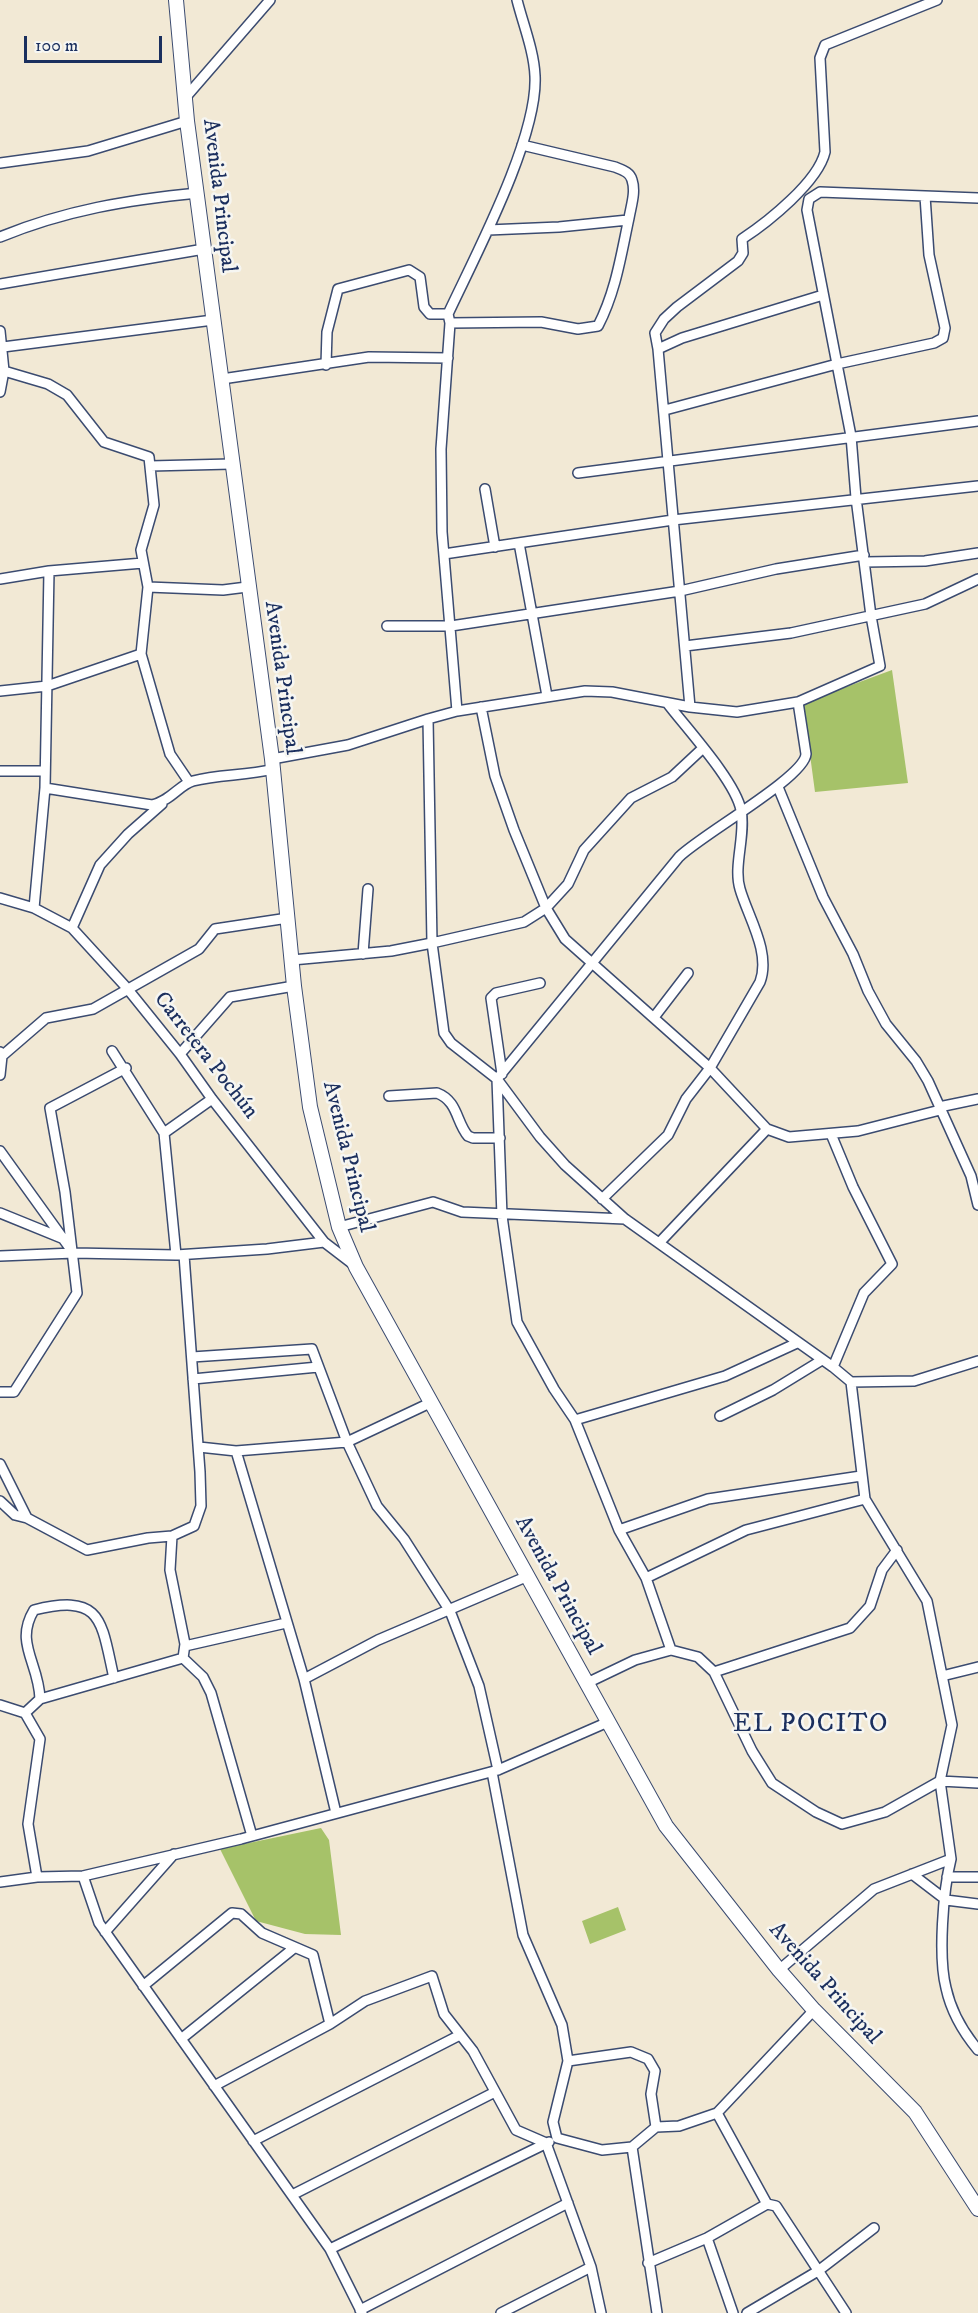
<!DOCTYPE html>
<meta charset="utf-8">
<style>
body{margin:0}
#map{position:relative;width:978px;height:2313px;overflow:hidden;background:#f2e9d5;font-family:"IM FELL DW Pica",serif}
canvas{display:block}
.scale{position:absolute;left:24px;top:36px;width:138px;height:27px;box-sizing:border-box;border:3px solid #1b2f5e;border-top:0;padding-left:8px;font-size:18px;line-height:21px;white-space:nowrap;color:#1b2f5e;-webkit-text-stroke:4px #f6f6f2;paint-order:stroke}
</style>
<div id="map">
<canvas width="978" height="2313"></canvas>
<div class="scale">100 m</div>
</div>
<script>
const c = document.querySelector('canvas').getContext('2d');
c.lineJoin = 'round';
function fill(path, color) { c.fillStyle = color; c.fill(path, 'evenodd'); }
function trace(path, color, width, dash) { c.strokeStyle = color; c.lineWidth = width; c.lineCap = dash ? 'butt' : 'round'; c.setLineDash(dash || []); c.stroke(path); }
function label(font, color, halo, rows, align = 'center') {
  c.font = font + ' "IM FELL DW Pica",serif'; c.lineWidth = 5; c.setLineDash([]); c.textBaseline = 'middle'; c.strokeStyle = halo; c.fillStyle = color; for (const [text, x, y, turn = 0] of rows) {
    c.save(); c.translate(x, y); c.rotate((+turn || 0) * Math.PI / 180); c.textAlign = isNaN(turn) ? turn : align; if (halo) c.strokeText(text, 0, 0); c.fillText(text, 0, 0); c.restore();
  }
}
const green = new Path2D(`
 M892 670 908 783 815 792 803 703Z
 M321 1828 329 1840 341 1935 305 1934 256 1921 220 1849Z
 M618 1907 626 1930 590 1944 582 1921Z`);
const minor = new Path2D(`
 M185 98 270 0
 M0 163 88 151 187 121
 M488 230 559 227 628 220
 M0 237C66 210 127 200 198 193
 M0 284 204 249
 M450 323 541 322 578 329 598 326C616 291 621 255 629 218 631 206 636 192 632 180 630 172 622 170 615 167L522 145
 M0 331 4 371 0 392
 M3 347 213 320
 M658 349 655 333 664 319 677 307 738 261 743 253 742 239C768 222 818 182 825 152L820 58 825 45 937 0
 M326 365 327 332 338 289 409 270 420 277 424 307 430 314H448
 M4 371 48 384 67 395 104 442 149 457 154 505 141 550 148 587 141 654 170 754 189 782
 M222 379 369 357 448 358
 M665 410 837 364 934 343 943 338 945 328 929 255 925 196
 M150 466 231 464
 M578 473 978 421
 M485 489 495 547
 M519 543 547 696
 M444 554 673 520 978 486
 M865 562 925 561 978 553
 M0 579 49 571 143 563
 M148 587 223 590 247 587
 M387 626H451L680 591 776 569 864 555
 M685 646 791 633 925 604 978 579
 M0 691 47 686 141 654
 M798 702 880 666 871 616 856 498 851 436 807 210 809 199 820 192 978 198
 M481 707 495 776 514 830 546 908 565 939 710 1068 767 1129 789 1137 858 1131 940 1110
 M690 707 658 349 682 338 823 295
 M457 711 442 532 441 449 450 323 448 314C475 256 538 138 535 76 534 51 523 24 517 0
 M428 719 457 711 585 691 612 692 690 707 737 712 798 702 806 754C805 777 701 835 679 857L497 1079 502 1216 517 1322 554 1389 575 1420 619 1530 646 1578 671 1650 698 1657 714 1672 752 1751 772 1783 816 1812 842 1824 885 1812 940 1781 978 1783
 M702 749 672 777 631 798 584 850 568 884 546 908 524 922 432 943 444 1033 451 1043 497 1079 540 1137 565 1165 625 1219 833 1367 851 1382 914 1381 978 1361
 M272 759 348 745 428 719 432 943 391 951 292 960
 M0 771H45
 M778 787 823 897 853 954 868 991 886 1024 916 1061 928 1081 971 1176 978 1205
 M45 788 152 805C172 800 179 785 193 781 220 774 246 776 273 769
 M0 898 34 908 72 928 126 987 180 1054 212 1099 324 1242 354 1265
 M34 908 45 788 49 571
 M72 928 100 865 128 834 162 804
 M363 954 368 889
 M655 1016 688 973
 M112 1051 164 1133 176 1255
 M0 1052 2 1056 0 1075
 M180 1054 230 997 294 986
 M2 1056 46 1018 93 1009 199 949 215 929 288 918
 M502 1074 491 998 496 993 540 983
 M389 1096 437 1093C458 1101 456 1122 468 1136L473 1138H500
 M939 1107 978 1099
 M164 1133 212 1099
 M831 1134 853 1187 892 1264 864 1293 833 1367
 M0 1151 72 1251
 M602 1199 668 1135 686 1099 710 1068 760 982C771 952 748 917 740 889 733 866 746 835 741 810 735 781 688 730 668 704
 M0 1213 64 1239
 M339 1227 433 1202 462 1212 625 1219
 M659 1243 767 1129
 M184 1255 200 1472 201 1506 194 1526 172 1536 170 1570 185 1644 183 1658 40 1699 25 1713 40 1739 28 1824 37 1877 83 1876 241 1839 498 1770 608 1722
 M0 1256 74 1253 176 1255 267 1249 324 1242
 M192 1357 312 1349 347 1442 377 1506 404 1539 450 1611 479 1686 498 1770
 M193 1379 318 1367
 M0 1392H14L77 1293 65 1192 50 1108 126 1068
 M720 1416 773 1390 822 1360
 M575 1420 725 1376 797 1343
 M199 1447 236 1451 347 1442 432 1402
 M236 1451 304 1679
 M0 1464 27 1518 87 1550 148 1538 172 1536
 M0 1501 15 1515 27 1518
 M619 1530 708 1499 861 1476
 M646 1578 746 1530 865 1499
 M185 1646 286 1623
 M183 1658 203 1677 211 1693 252 1836
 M714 1672 850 1628 870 1606 882 1570 897 1550
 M942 1676 978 1667
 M587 1683 635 1660 671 1650
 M40 1699C39 1663 14 1643 34 1610 103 1593 101 1621 114 1678
 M0 1705 25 1713
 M492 1772 523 1935 562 2025 568 2061 553 2122 557 2138 602 2150 632 2147 657 2313
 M336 1813 304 1679 378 1640 528 1576
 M951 1859C943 1891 938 1957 946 1988 951 2011 963 2032 978 2050
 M912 1874 946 1900 978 1904
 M83 1876 99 1923 330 2249 362 2313
 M947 1877H978
 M0 1882 37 1877
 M105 1932 174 1854
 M779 1970 874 1889 951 1859 940 1781 952 1725 927 1601 865 1499 851 1382
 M143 1986 232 1913 241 1914 262 1933 313 1955 330 2024
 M181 2039 294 1948
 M568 2061 631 2052 648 2059 655 2071 651 2094 656 2127 679 2126 717 2113 814 2010
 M214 2086 330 2024 365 2001 432 1976 444 2014 473 2051 516 2130 546 2143 591 2267 601 2313
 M717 2113 767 2204 776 2206 846 2313
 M253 2141 460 2035
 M632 2147 656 2127
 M292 2195 495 2092
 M707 2238 733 2313
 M330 2249 549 2142
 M648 2263 707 2238 767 2204
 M360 2310 568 2203
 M501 2313 591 2267
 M747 2313 818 2271 874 2228`);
const secondary = new Path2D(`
 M176 0 187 121 272 759 294 986 310 1107 339 1227 356 1267 666 1826 779 1970 814 2010 915 2112 978 2209`);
const streetNames = [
 ["Avenida Principal",218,196,83],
 ["Avenida Principal",281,678,82],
 ["Carretera Pochún",205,1056,52],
 ["Avenida Principal",347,1157,76],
 ["Avenida Principal",557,1586,61],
 ["Avenida Principal",824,1984,48]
];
const quarterNames = [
 ["EL POCITO",811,1726]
];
fill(green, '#a6c269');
trace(minor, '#3b4b70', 12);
trace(secondary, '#3b4b70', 16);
trace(minor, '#fff', 9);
trace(secondary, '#fff', 14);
label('22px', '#1b2f5e', '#f6f6f2', streetNames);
c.letterSpacing = '1.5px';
label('26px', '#1b2f5e', '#f6f6f2', quarterNames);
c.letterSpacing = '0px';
</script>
